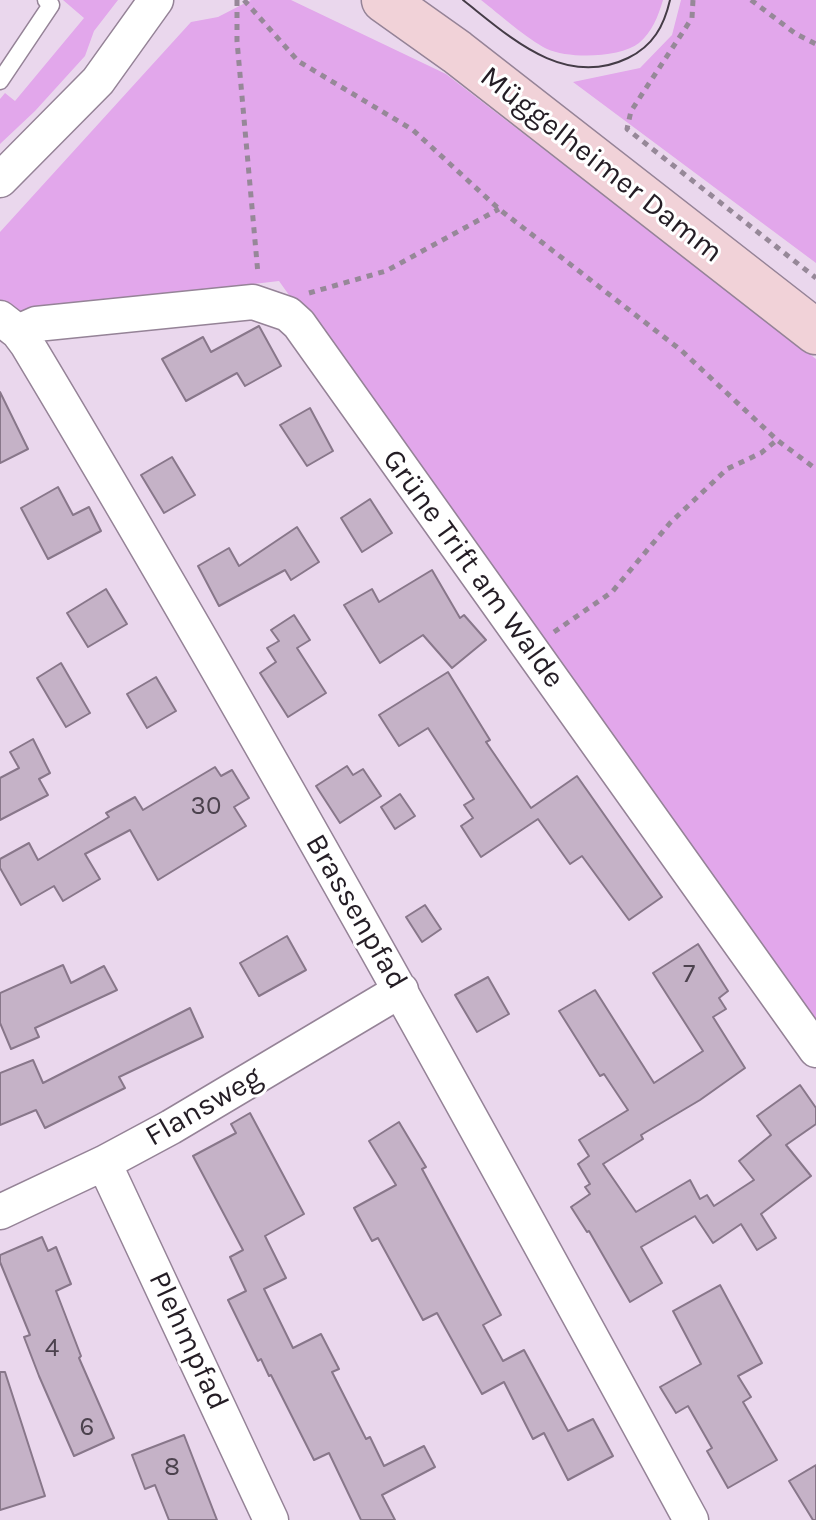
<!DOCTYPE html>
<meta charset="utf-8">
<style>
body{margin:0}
canvas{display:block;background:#ead7ed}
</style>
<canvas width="816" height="1520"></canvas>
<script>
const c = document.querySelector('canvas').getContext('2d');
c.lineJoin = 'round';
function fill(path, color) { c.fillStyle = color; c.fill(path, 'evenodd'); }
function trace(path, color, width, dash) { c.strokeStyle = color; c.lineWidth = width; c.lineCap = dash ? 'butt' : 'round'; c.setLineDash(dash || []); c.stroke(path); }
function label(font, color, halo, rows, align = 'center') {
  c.font = font + ' Karla,sans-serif'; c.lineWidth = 6; c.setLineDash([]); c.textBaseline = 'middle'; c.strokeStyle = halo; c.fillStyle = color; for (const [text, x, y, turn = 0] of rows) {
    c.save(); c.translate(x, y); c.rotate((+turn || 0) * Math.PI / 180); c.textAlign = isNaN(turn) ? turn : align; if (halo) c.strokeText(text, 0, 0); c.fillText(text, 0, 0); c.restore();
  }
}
const green = new Path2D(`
 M63 0H118L94 31 85 56 35 111 0 144V99L5 93 15 101 84 18Z
 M251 0H291L446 74 816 359V1035L279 281 13 312 0 300V232L191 22 218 17Z
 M481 0H663C658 17 652 32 639 43 620 58 569 59 547 49 527 39 499 14 481 0Z
 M681 0H816V263L573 82 640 68 672 35Z`);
const building = new Path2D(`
 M259 326 281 366 245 386 237 373 186 401 162 359 203 337 211 352Z
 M0 392 28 449 0 463Z
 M310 408 333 451 307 466 280 425Z
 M172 457 195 495 164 513 141 475Z
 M58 487 73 515 89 507 101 531 48 559 21 508Z
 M370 499 392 533 362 552 341 518Z
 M297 527 319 562 291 580 285 570 219 606 198 566 229 548 239 566Z
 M432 570 460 618 464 615 486 640 452 668 423 635 380 663 344 605 372 589 379 602Z
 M106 589 127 624 88 647 67 613Z
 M294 615 310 640 297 648 326 693 288 717 260 673 276 662 267 648 279 641 271 630Z
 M61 663 90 713 66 727 37 678Z
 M448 672 490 740 486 742 531 808 577 776 662 897 629 920 582 856 570 864 538 819 481 857 461 826 473 818 464 805 474 799 428 728 399 746 379 715Z
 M156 677 176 711 147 728 127 694Z
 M33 739 50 773 39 779 48 795 0 820V778L19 768 10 752Z
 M347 766 353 775 363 769 381 796 340 823 316 786Z
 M215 767 221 776 232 770 249 798 234 807 246 826 158 880 130 830 85 854 100 879 63 901 54 886 21 905 0 868V859L29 843 38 860 109 817 106 813 135 797 143 810Z
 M400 794 415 816 395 829 381 807Z
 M425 905 441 929 422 942 406 917Z
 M287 936 306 970 259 996 240 963Z
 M698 944 728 991 719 998 726 1009 713 1017 745 1068 700 1100 641 1135 643 1139 603 1164 636 1212 690 1180 700 1199 707 1195 714 1206 754 1180 739 1161 771 1135 757 1116 800 1085 816 1108V1124L786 1145 811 1176 761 1214 776 1238 757 1250 741 1224 713 1243 695 1216 641 1247 662 1283 630 1302 589 1231 587 1232 571 1207 590 1194 585 1187 590 1184 578 1164 589 1156 579 1140 628 1110 604 1074 600 1076 559 1011 595 990 654 1083 703 1051 653 973Z
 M63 965 71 983 104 966 117 990 35 1028 39 1037 11 1049 0 1023V993Z
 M488 977 509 1014 477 1032 455 995Z
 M190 1008 203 1037 119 1077 125 1088 45 1128 36 1110 0 1125V1073L33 1060 43 1083Z
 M250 1113 304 1214 265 1236 286 1278 264 1289 293 1348 321 1334 339 1369 332 1372 366 1439 370 1437 384 1466 424 1446 435 1467 382 1495 395 1520H361L329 1453 314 1460 271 1375 269 1376 261 1359 258 1361 228 1300 246 1291 230 1257 243 1250 193 1156 236 1133 231 1124Z
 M399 1122 426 1167 422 1169 501 1315 483 1325 503 1361 524 1350 568 1431 593 1419 613 1456 568 1480 544 1433 533 1439 504 1382 482 1394 437 1313 423 1320 378 1238 372 1241 354 1208 396 1185 369 1141Z
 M42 1237 48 1251 56 1247 71 1284 56 1291 81 1356 79 1358 114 1438 74 1456 39 1376 24 1337 30 1335 0 1262V1255Z
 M720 1285 762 1363 738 1376 751 1397 743 1402 777 1460 728 1488 707 1451 712 1448 688 1406 676 1413 660 1387 701 1364 673 1311Z
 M0 1372H5L45 1496 0 1510Z
 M184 1435 217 1520H169L155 1485 145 1489 132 1455Z
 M816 1465V1520H813L789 1481Z`);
const path = new Path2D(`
 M237 0V41L258 274
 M244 0 298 61 413 130 499 209 682 351 777 440 816 469
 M693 0 692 18 631 111 627 129 816 278
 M751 0 796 34 816 44
 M309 293 386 271 499 209
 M554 632 612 592 670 523 727 469 761 453 777 440`);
const service = new Path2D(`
 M0 81 51 5 46 0`);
const minor = new Path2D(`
 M0 180 98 81 156 0
 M0 318 18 332 27 344C259 731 476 1125 691 1520
 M18 332 36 324 253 302 288 314 299 324 816 1050
 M104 1163 271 1520
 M0 1212 104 1163 171 1127 401 990`);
const secondary = new Path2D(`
 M384 0 457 52 816 332`);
const tram = new Path2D(`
 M463 0C510 37 564 89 628 58 653 46 664 26 670 0`);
const numberNames = [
 ["30",206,807],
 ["7",689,975],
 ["4",52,1349],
 ["6",87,1428],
 ["8",172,1468]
];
const streetNames = [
 ["Müggelheimer Damm",601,165,38],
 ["Grüne Trift am Walde",473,569,54],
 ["Brassenpfad",356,912,60],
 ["Flansweg",204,1107,-30],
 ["Plehmpfad",188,1341,65]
];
fill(green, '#e2a7eb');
fill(building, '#c5b2c7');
trace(building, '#88778a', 2);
trace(service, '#958397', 19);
trace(minor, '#958397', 37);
trace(secondary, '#958397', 47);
trace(path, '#968898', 5, [6, 6]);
trace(service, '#fff', 16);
trace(minor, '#fff', 34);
trace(secondary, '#f1d2d8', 44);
trace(tram, '#453c47', 2);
label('26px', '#4c424e', null, numberNames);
label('30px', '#241d25', '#fff', streetNames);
</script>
